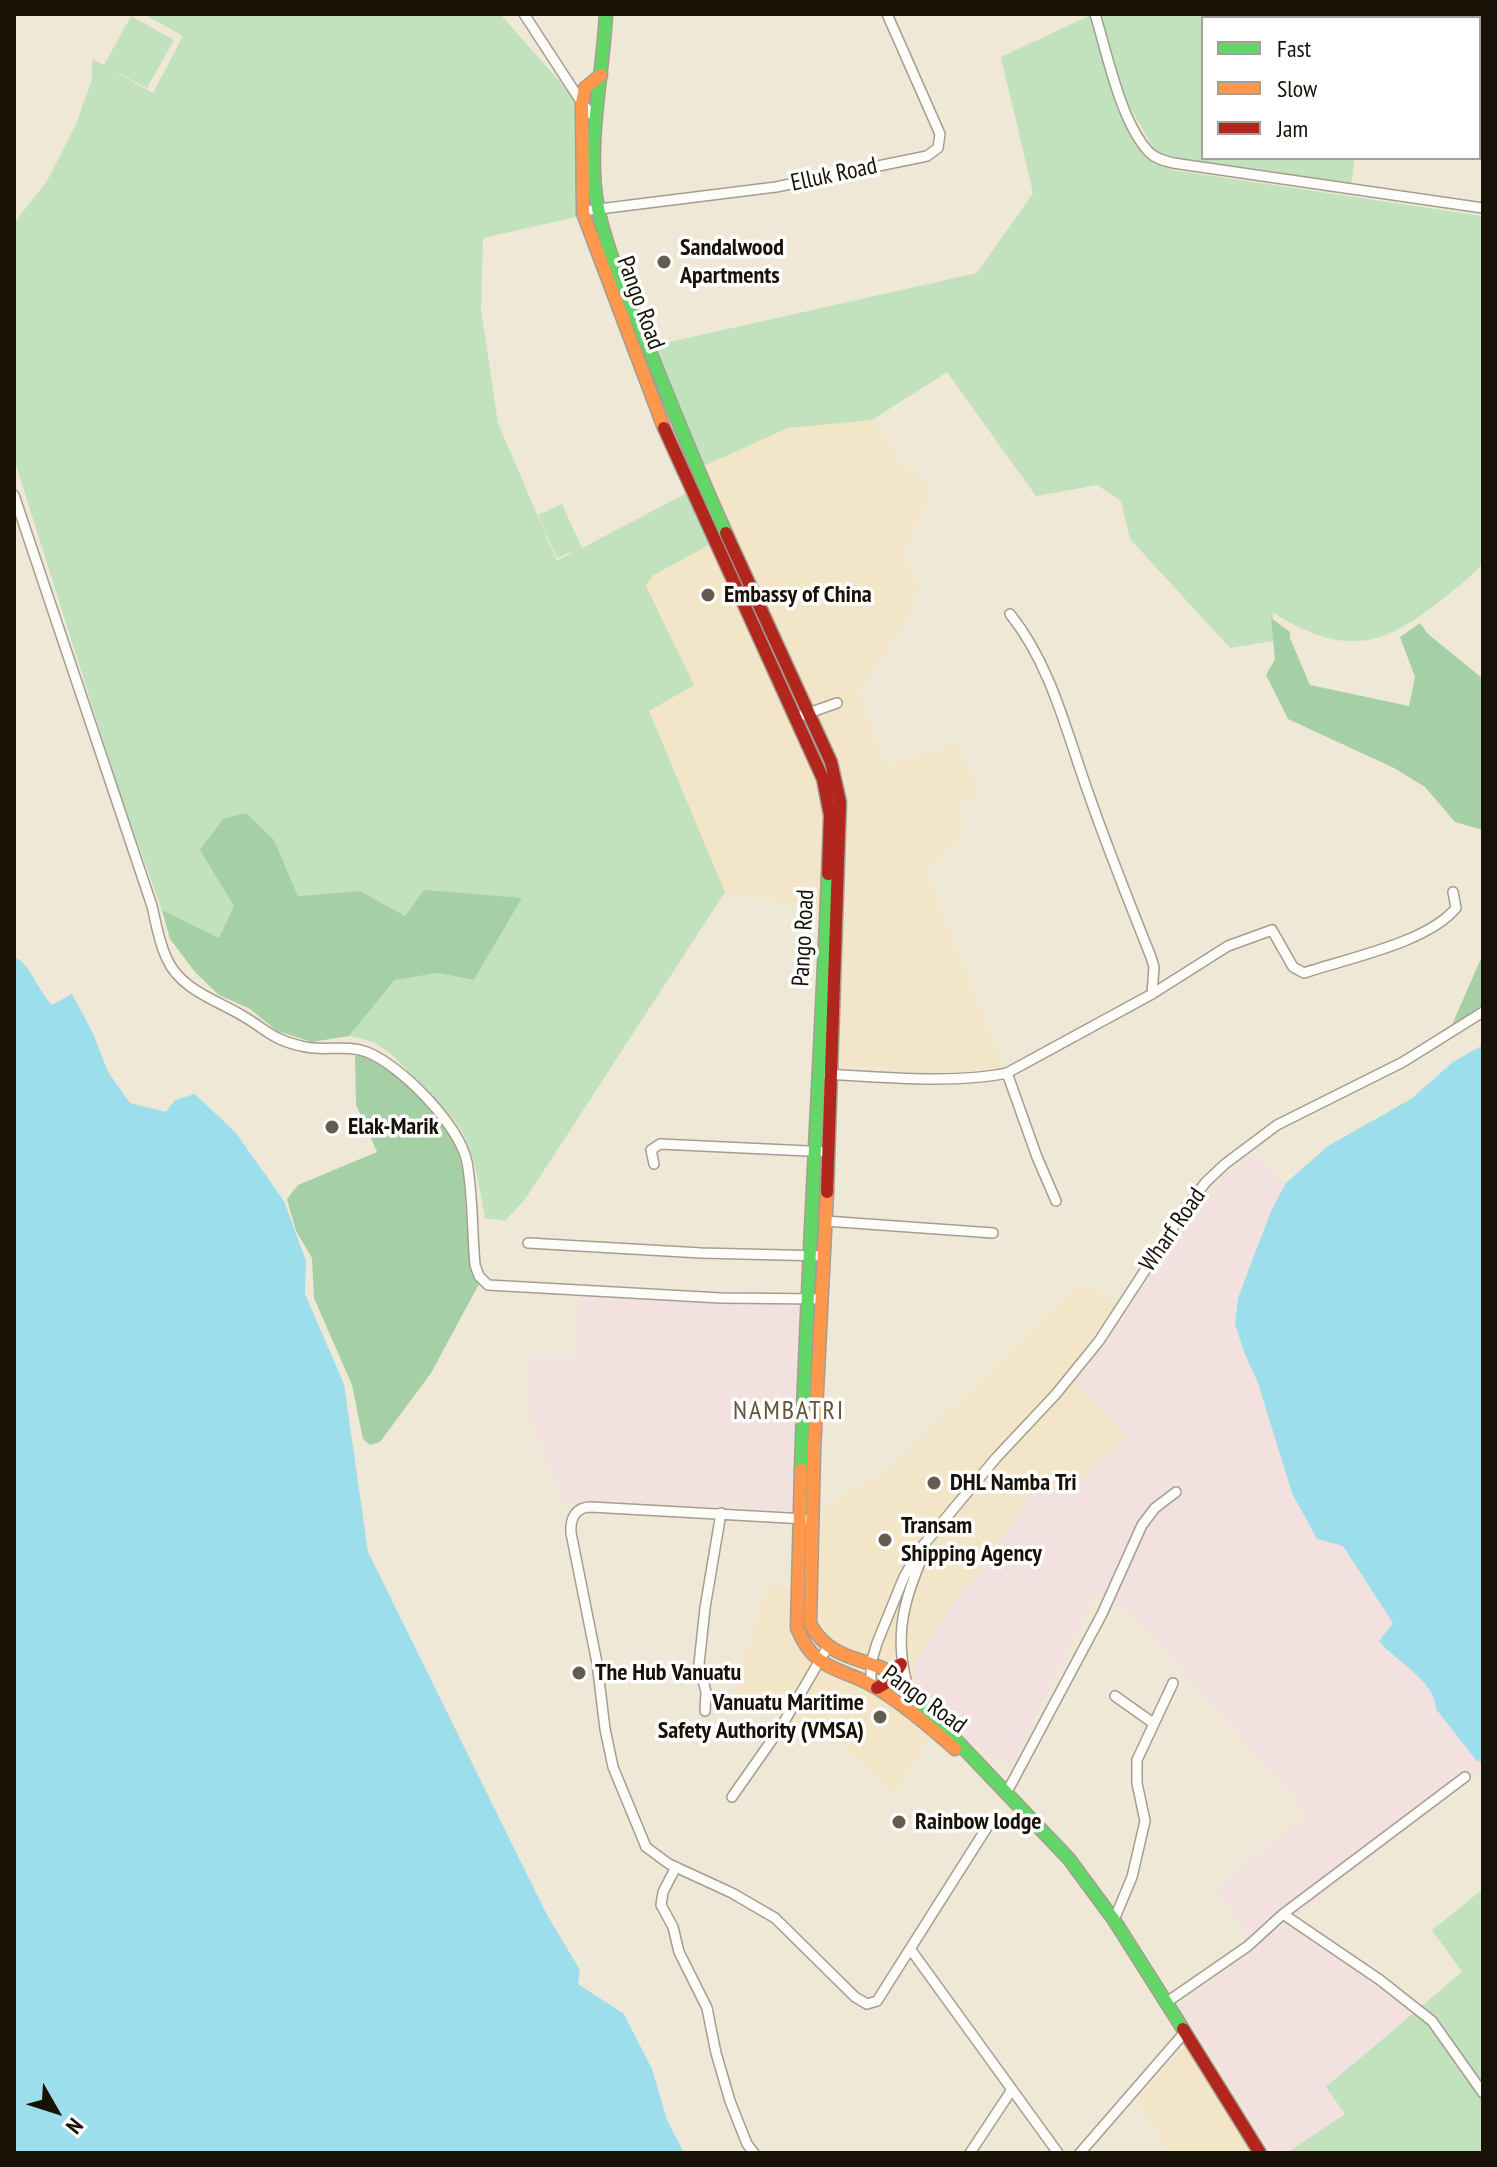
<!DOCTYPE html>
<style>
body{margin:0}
#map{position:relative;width:1497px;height:2167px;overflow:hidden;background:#f0e8d6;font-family:"PT Sans Narrow",sans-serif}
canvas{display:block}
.frame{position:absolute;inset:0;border:16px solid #171106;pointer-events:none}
.legend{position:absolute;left:1201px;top:16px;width:280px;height:144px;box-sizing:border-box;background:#fff;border:2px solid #a2a09b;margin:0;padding:10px 14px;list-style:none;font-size:24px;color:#171106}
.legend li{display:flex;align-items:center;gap:16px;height:40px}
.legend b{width:40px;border:2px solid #a2a09b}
.north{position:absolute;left:16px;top:2071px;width:80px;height:80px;-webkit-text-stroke:6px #fff;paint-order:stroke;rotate:129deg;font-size:22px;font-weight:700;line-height:32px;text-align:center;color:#171106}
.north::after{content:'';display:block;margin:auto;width:28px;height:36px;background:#171106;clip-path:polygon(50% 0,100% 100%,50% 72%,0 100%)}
</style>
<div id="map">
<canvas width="1497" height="2167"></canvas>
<div class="frame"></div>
<ul class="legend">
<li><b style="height:10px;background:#63d668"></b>Fast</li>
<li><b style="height:10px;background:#ff974d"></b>Slow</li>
<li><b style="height:10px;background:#b3261e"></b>Jam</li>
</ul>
<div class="north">N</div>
</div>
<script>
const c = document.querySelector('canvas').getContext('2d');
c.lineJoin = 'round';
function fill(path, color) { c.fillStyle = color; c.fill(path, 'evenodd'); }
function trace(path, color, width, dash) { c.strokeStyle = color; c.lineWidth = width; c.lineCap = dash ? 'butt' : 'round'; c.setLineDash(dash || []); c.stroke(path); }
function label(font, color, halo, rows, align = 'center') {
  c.font = font + ' "PT Sans Narrow",sans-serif'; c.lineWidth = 7; c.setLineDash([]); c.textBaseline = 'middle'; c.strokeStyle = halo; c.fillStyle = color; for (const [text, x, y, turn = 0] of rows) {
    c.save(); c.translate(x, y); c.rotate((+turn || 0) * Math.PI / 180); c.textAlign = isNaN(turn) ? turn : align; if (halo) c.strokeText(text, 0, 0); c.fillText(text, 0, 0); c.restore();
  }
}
const built = new Path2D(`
 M872 420 900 460 932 489 903 554 919 585 917 593 907 619 859 691 885 766 955 743 980 795 955 803 965 832 927 873 1003 1067 956 1072 837 1065 844 914 725 892 649 710 693 685 646 585 652 576 727 536 695 470 788 428Z
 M1078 1284 1097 1289 1116 1304 1066 1373 1128 1436 1060 1496 1038 1481 969 1586 966 1584 913 1665 928 1739 895 1792 841 1746 734 1693 767 1585 815 1592 821 1510 893 1465Z
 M1186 2046 1252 2153H1169L1137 2100Z`);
const industrial = new Path2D(`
 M1253 1154 1286 1183 1271 1211 1238 1298 1235 1324 1244 1353 1343 1546 1393 1623 1380 1641 1390 1655 1408 1665 1436 1699V1709L1476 1760 1483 1763V1769L1289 1922 1415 2014 1327 2086 1346 2114 1287 2153H1272L1180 2006 1240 1961 1245 1931 1218 1894 1225 1879 1307 1814 1138 1620 1097 1591 1011 1766 971 1744 919 1692 913 1665 965 1584 970 1586 1039 1481 1061 1496 1127 1436 1074 1381 1105 1346 1168 1250 1221 1178Z
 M579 1294 827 1306 821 1510 564 1503 530 1419 527 1356H575Z`);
const green = new Path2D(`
 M144 14H500L594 120V213L483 238 481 309 498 423 557 561 576 550 557 558 538 515 562 504 582 548 687 493 711 544 652 576 646 586 694 685 649 711 725 892 526 1198 505 1221 485 1218C479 1188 476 1156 460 1129 448 1109 429 1095 414 1078 393 1055 382 1041 349 1036L395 980 438 973 474 980 522 898 405 916 360 891 298 896 274 840 234 906 219 939 162 910 120 794 14 459V223L47 181 76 124 92 80V59L104 65 131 16 174 40 147 88 105 66 153 93 183 36Z
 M1093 14H1449L1446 18H1203V158H1355L1351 187 1175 160 1156 153 1127 102 1117 108C1134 140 1138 154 1172 170L1483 216V563C1470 578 1453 591 1436 604 1376 652 1338 652 1273 613V641L1230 648 1130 539 1121 501 1097 485 1036 496 947 372 872 420 788 428 695 470 643 348 977 273 1033 193 1001 57Z
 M1483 1889V2153H1287L1345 2114 1326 2087 1462 1972 1432 1930Z`);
const forest = new Path2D(`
 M1271 618 1290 632V638L1310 685 1409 706 1415 677 1400 637 1420 623 1428 634 1482 678 1483 830 1455 822 1425 787 1394 768 1288 719 1266 675 1275 659Z
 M246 813 274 840 298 896 360 891 405 916 424 890 522 898 474 980 438 973 395 980 349 1036 312 1042 277 1031 250 1009 219 995 195 972 170 939 162 910 219 938 234 906 200 850 223 819Z
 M1483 954V1011L1447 1036Z
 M365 1053C401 1074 451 1121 461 1163 465 1178 465 1196 466 1212 469 1238 467 1261 479 1284L431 1373 380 1442 370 1445 363 1439 352 1385 314 1298 312 1258 296 1231 287 1199 298 1185 377 1152 356 1105 355 1056Z`);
const water = new Path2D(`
 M14 957C31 964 38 991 52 1005L72 994 93 1033 108 1072 130 1103 166 1112 175 1100 195 1094 236 1133 284 1201 306 1261 305 1294 344 1384 368 1552 547 1915 580 1970 578 1984 624 2014 652 2069 667 2120 684 2153H14Z
 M1483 1045V1763L1476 1760 1436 1709C1436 1681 1395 1661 1379 1641L1393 1623 1343 1546 1317 1539 1292 1493 1258 1383 1244 1352 1235 1324 1238 1298 1271 1211 1286 1183 1328 1146 1411 1099 1453 1062Z`);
const street = new Path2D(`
 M524 14 582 103 595 118
 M1095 14C1107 53 1121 124 1150 153 1156 159 1165 161 1173 163L1483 208
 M1243 14 1244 18
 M1479 69 1483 68
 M583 211 776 187 927 156 938 148 940 134 887 14
 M14 495 152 906C156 923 159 943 167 959 180 989 216 1000 243 1016 267 1030 271 1039 301 1046 323 1052 346 1044 367 1052 402 1066 459 1125 467 1162 473 1195 472 1232 475 1265L479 1276 488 1285 721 1298 822 1299
 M1010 614C1051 665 1066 731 1088 792 1107 847 1129 902 1151 957L1154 967 1152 994
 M803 715 837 703
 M1007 1073 1037 1157 1056 1201
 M825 1074C880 1077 954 1084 1007 1073L1152 994 1228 946 1272 930 1293 967 1304 973C1348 958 1427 943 1456 908L1453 892
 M654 1164 651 1150 660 1144 829 1152
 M825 1221 993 1233
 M528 1243 701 1253 824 1256
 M806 1519 591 1507C575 1507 570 1519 571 1533L597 1663 605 1729 613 1767 646 1847 669 1864 732 1893 775 1918 855 1997 867 2004 877 2001 991 1821
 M871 1684V1663L877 1643 904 1577 920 1549 996 1458 1056 1394 1099 1341 1187 1206 1206 1182 1225 1164 1277 1125 1403 1062 1483 1012
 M908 1688C893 1635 904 1598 926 1549
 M1115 1696 1153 1723
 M705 1711 706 1692 699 1664 705 1608 721 1513
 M1007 1792 1102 1614 1142 1525 1155 1508 1176 1492
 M732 1797 781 1727 827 1648
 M676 1867 663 1892 661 1905 673 1927 679 1952 707 2008 716 2053 730 2101 747 2144 754 2153
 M1283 1914 1380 1980 1432 2021 1483 2093
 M1114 1920 1132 1877 1145 1821 1137 1783V1760L1173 1683
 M911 1950 1058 2153
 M1167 2002 1248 1946 1283 1914 1465 1777
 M970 2153 1011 2091
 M1080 2153 1185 2032`);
const fast = new Path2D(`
 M606 14C603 74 588 137 596 197 603 243 624 287 641 330 669 398 695 466 726 533
 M801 1470C807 1271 820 1073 828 874
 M882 1668 895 1676 1069 1859 1114 1920 1183 2029`);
const slow = new Path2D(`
 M601 75 585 88 582 103 583 213 664 428
 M827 1192 814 1450 810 1624C829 1656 850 1656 882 1668
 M801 1470 797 1628C816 1675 843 1666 880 1690 907 1707 931 1728 955 1749`);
const jam = new Path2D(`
 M664 428 823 779 830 815 828 874
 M726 533 831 762 840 802 827 1192
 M877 1688 891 1680 901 1664
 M1183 2029 1260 2153`);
const markers = [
 [664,262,8,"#635c4f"],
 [708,595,8,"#635c4f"],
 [332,1127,8,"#635c4f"],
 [934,1483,8,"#635c4f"],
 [885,1540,8,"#635c4f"],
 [579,1673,8,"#635c4f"],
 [880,1717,8,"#635c4f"],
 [899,1822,8,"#635c4f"]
];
const streetNames = [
 ["Elluk Road",834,175,-12],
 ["Pango Road",640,303,70],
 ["Pango Road",804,938,-87],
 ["Wharf Road",1173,1230,-55],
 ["Pango Road",924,1700,36]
];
const poiNames = [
 ["Sandalwood",680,248],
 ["Apartments",680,276],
 ["Embassy of China",724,595],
 ["Elak-Marik",348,1127],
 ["DHL Namba Tri",950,1483],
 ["Transam",901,1526],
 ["Shipping Agency",901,1554],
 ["The Hub Vanuatu",595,1673],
 ["Vanuatu Maritime",864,1703,"right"],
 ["Safety Authority (VMSA)",864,1731,"right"],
 ["Rainbow lodge",915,1822]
];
const neighbourhoodNames = [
 ["NAMBATRI",789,1412]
];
fill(built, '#f3e5c7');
fill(industrial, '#f2e1df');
fill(green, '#c1e2bd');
fill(forest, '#a5d0a5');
fill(water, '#9ddeec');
trace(street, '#a49e90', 12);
trace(fast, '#a49e90', 15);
trace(slow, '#a49e90', 15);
trace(jam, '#a49e90', 15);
trace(street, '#fdfcf9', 9);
trace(fast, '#63d668', 12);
trace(slow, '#ff974d', 12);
trace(jam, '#b3261e', 12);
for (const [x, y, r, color] of markers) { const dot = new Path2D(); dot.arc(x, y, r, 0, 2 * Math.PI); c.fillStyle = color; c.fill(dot); trace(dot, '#fff', 3); }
label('24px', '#171106', '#fff', streetNames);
label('bold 24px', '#171106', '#fff', poiNames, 'left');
c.letterSpacing = '2px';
label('26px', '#625539', '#fff', neighbourhoodNames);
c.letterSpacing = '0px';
</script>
